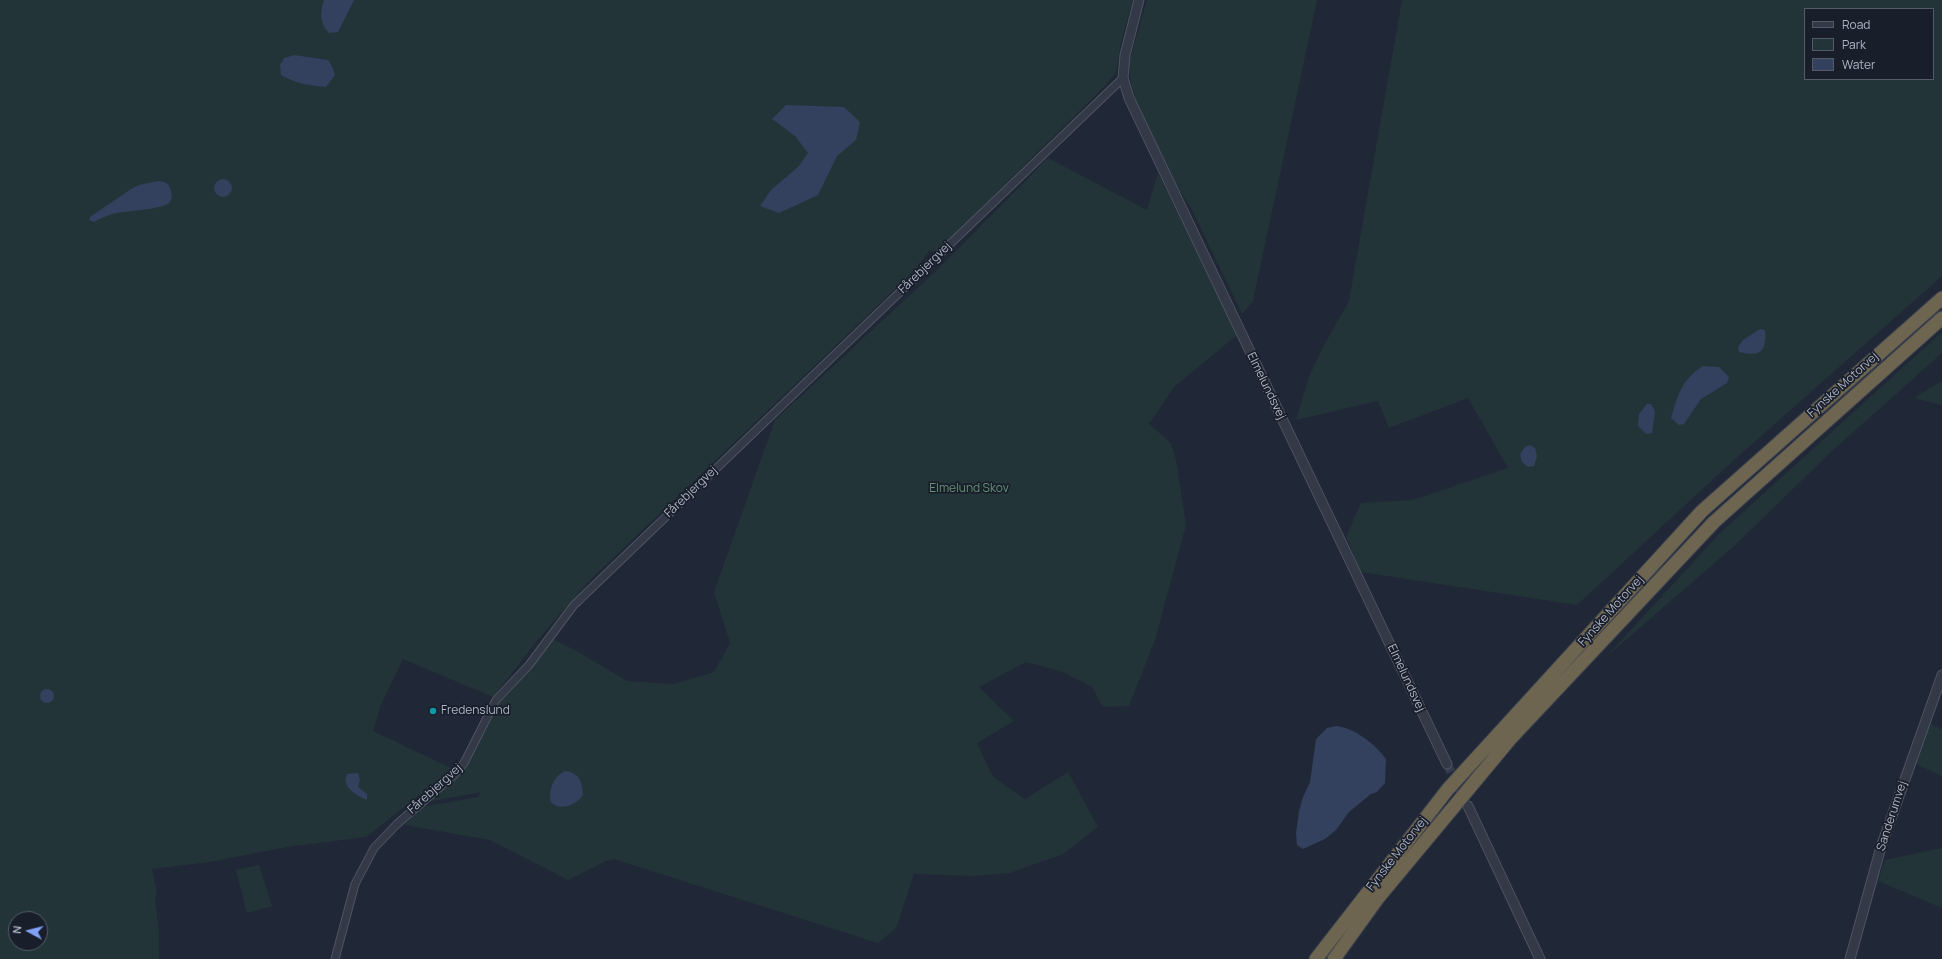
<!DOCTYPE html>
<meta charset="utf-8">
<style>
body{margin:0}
#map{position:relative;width:1942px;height:959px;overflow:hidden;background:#202736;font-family:Manrope,sans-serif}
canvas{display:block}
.legend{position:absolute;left:1804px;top:8px;width:130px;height:72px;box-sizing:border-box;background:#191e2b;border:1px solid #545a68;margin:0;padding:5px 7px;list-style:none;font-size:12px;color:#adb4c4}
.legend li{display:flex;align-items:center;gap:8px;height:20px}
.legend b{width:20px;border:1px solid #545a68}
.north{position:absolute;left:8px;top:911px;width:40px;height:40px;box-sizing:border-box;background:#191e2b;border:1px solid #545a68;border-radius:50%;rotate:277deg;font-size:11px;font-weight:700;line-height:16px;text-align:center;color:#adb4c4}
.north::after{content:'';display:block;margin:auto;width:14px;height:18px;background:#80a1f6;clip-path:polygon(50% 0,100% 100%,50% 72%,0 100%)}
</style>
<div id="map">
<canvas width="1942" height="959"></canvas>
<ul class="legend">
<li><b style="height:5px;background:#333947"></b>Road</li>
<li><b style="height:11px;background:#233438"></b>Park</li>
<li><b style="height:11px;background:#33405e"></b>Water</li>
</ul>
<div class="north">N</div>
</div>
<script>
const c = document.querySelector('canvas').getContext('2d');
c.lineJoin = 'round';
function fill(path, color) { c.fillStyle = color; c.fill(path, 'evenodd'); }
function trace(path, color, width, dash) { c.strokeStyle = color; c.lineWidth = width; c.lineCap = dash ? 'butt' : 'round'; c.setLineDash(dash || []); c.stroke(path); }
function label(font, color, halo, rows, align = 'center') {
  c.font = font + ' Manrope,sans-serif'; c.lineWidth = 3.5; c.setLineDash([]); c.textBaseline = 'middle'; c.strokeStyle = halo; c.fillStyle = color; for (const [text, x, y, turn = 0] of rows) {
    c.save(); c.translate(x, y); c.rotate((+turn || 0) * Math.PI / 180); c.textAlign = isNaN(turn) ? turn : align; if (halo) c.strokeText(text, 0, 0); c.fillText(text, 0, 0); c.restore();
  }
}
const green = new Path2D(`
 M0 0H1133L1121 42 1116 72 1106 85 936 252 929 251 917 268 589 581 545 631 493 697 403 659 380 707 373 731 453 769 366 837 287 847 209 862 152 869 157 894 155 899 159 933V959H0ZM16 919H40V943H16Z
 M1147 0H1317L1253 301 1242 314 1190 206 1173 181 1137 104 1130 79 1129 63Z
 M1402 0H1942V276L1734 460 1577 605 1361 572 1346 537 1361 503 1413 500 1508 468 1468 398 1389 428 1378 401 1296 420 1309 377 1324 345 1349 301ZM1805 9H1933V79H1805Z
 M1048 158 1147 210 1158 173 1237 335 1174 387 1149 424 1171 443 1176 460 1186 525 1155 640 1129 706 1103 707 1092 687 1063 672 1026 662 979 687 1014 721 977 743 993 777 1025 799 1068 772 1098 827 1063 854 1010 873 974 876 914 874 896 928 878 943 614 859 604 862 568 880 490 840 405 825 421 807 478 797 481 792 427 802 457 776 470 761 501 700 552 639 575 650 627 681 674 684 714 672 730 643 714 592 775 420 938 269Z
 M1942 332V353L1832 451 1733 547 1605 658 1720 533Z
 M1942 381V405L1914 398Z
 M1929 723 1942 729V776L1916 764Z
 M1942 848V908L1878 881 1885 860Z
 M259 865 272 906 247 913 236 870Z`);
const water = new Path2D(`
 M324 0H354L338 32 329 33C319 24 320 11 324 0Z
 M294 55 328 60 332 66 335 75 326 87C311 86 294 83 281 75L280 65 284 58Z
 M786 105 844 107 860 122 856 140 837 156 818 195 779 213 760 206 771 190 799 166 808 153 795 136 772 119Z
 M214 188a9 9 0 1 1 18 0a9 9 0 1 1-18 0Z
 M158 181C164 182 168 182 170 188 172 193 173 199 169 203 163 209 127 211 117 213 109 214 102 218 94 222L89 220 90 217 131 189 139 185Z
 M1760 329 1765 330C1767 352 1760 357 1739 352L1738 347 1743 340Z
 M1703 366 1719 367 1729 377 1727 383 1701 399 1684 424 1679 425 1671 418C1678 395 1682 379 1703 366Z
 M1647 404H1651L1655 411 1652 433 1646 434 1638 426 1639 414Z
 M1530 445 1535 448 1537 456 1534 466 1528 467 1522 462 1520 454 1525 447Z
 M40 696a7 7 0 1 1 14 0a7 7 0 1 1-14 0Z
 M1336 726C1355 728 1375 744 1386 759L1385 783 1377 792 1371 794 1349 812 1336 830 1325 839 1303 849 1297 845 1296 833 1299 811 1303 797 1310 782 1316 739 1327 728Z
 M565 771C580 773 582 782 583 795 576 805 561 812 551 802 548 790 554 776 565 771Z
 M358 773 360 780 358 787 367 794V800C359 797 340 787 347 774Z`);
const tertiaryTunnel = new Path2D(`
 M1447 764 1465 800`);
const minor = new Path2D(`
 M335 959 355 884 374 848 397 824 455 774 464 763 496 700 529 665 574 605 1123 78`);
const tertiary = new Path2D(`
 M1139 0 1125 55 1123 78 1129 98 1447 764
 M1468 806 1540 959
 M1850 959 1881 847 1942 675`);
const motorway = new Path2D(`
 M1316 959 1448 789 1702 511 1942 298
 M1334 959 1378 898 1511 738 1714 522 1942 318`);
const markers = [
 [433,711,4,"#0f9aa8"]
];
const streetNames = [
 ["Fårebjergvej",925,268,-44],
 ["Fynske Motorvej",1843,385,-42],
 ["Elmelundsvej",1266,386,64],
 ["Fårebjergvej",691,492,-44],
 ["Fynske Motorvej",1611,611,-48],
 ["Elmelundsvej",1406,678,65],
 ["Fårebjergvej",435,789,-42],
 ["Sanderumvej",1892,816,-72],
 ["Fynske Motorvej",1397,854,-52]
];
const parkNames = [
 ["Elmelund Skov",969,489]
];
const poiNames = [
 ["Fredenslund",441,711]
];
fill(green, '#233438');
fill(water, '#33405e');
trace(tertiaryTunnel, '#353c4b', 9, [9, 4.5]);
trace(minor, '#4e5462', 9);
trace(tertiary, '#4e5462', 11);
trace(motorway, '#3b414e', 15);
trace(minor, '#333947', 7);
trace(tertiary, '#333947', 9);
trace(motorway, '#6d6550', 13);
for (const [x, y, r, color] of markers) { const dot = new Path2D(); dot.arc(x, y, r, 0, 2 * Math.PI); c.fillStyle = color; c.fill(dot); trace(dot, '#191e2b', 1.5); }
label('12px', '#adb4c4', '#191e2b', streetNames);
label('12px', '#669375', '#191e2b', parkNames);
label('12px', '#adb4c4', '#191e2b', poiNames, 'left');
</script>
